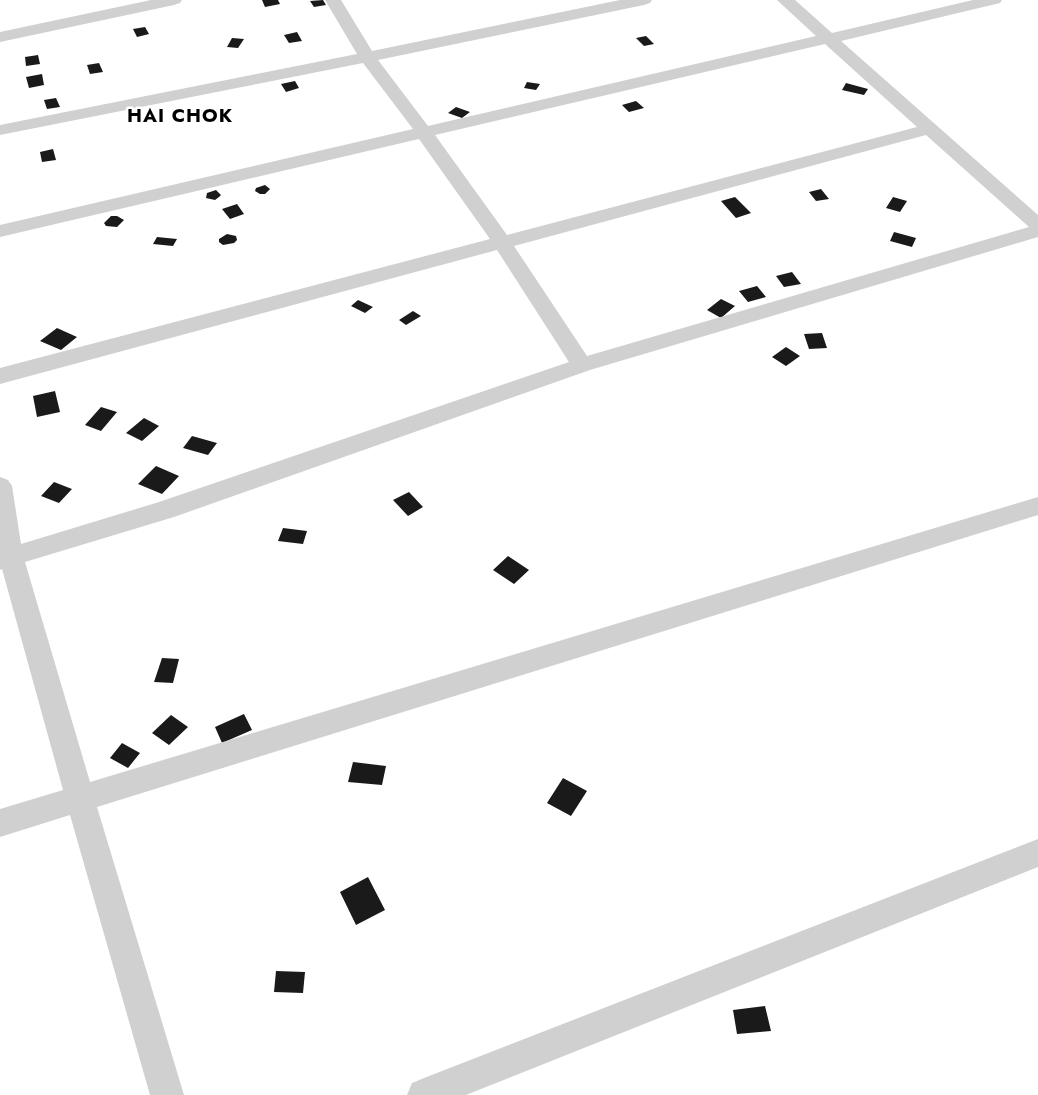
<!DOCTYPE html>
<style>
body{margin:0}
canvas{display:block;background:#fff}
</style>
<canvas width="1038" height="1095"></canvas>
<script>
const c = document.querySelector('canvas').getContext('2d');
c.lineJoin = 'round';
function fill(path, color) { c.fillStyle = color; c.fill(path, 'evenodd'); }
function label(font, color, halo, rows, align = 'center') {
  c.font = font + ' Jost,sans-serif'; c.lineWidth = 5; c.setLineDash([]); c.textBaseline = 'middle'; c.strokeStyle = halo; c.fillStyle = color; for (const [text, x, y, turn = 0] of rows) {
    c.save(); c.translate(x, y); c.rotate((+turn || 0) * Math.PI / 180); c.textAlign = isNaN(turn) ? turn : align; if (halo) c.strokeText(text, 0, 0); c.fillText(text, 0, 0); c.restore();
  }
}
const building = new Path2D(`
 M262 0H278L280 4 265 7Z
 M323 0 326 5 314 7 310 1Z
 M145 27 149 34 137 37 133 29Z
 M297 32 302 41 289 43 284 35Z
 M646 36 654 44 644 46 636 38Z
 M232 38 244 39 238 48 227 47Z
 M38 55 40 64 26 66 25 57Z
 M99 63 103 72 90 74 87 65Z
 M42 74 44 85 29 88 26 77Z
 M295 81 299 88 286 92 281 84Z
 M527 82 540 84 536 90 524 88Z
 M846 83 868 89 864 95 842 90Z
 M56 98 60 107 47 109 44 100Z
 M636 101 644 108 629 112 622 105Z
 M456 107 470 112 462 118 448 113Z
 M53 149 56 160 42 162 40 152Z
 M265 185 270 189 265 194H260L255 191 256 188Z
 M821 189 829 199 816 201 809 192Z
 M216 190 221 195 219 197 215 200 206 198 207 193Z
 M735 197 751 213 736 218 721 201Z
 M893 197 907 201 900 212 886 208Z
 M237 204 244 214 230 219 222 209Z
 M111 216H117L124 220 117 227 106 226 104 223Z
 M894 232 916 238 912 247 890 241Z
 M227 234 236 236 237 240 234 243 223 245 219 242V239Z
 M157 237 177 239 173 246 153 244Z
 M792 272 801 284 784 287 776 276Z
 M757 286 766 297 748 302 739 291Z
 M721 299 735 306 721 318 707 310Z
 M358 300 373 307 365 313 351 306Z
 M413 311 421 316 406 325 399 320Z
 M57 328 77 337 61 350 40 341Z
 M822 333 827 348 809 349 804 334Z
 M786 347 800 356 786 366 772 357Z
 M55 391 60 412 37 417 33 396Z
 M101 407 117 412 101 431 85 425Z
 M144 418 159 426 142 441 126 433Z
 M192 436 217 443 208 455 183 448Z
 M156 466 179 476 162 494 138 484Z
 M54 482 72 489 59 503 41 496Z
 M409 492 423 507 408 516 393 500Z
 M283 528 307 531 303 544 278 541Z
 M508 556 529 570 514 584 493 570Z
 M162 658 179 659 173 683 154 682Z
 M244 714 252 730 222 743 215 727Z
 M171 715 188 727 169 745 152 733Z
 M122 743 140 753 128 768 110 758Z
 M353 762 386 766 382 785 348 782Z
 M563 778 587 791 571 816 547 803Z
 M368 877 385 910 356 925 340 892Z
 M276 971 305 972 303 993 274 992Z
 M765 1006 771 1031 737 1034 733 1010Z`);
const minor = new Path2D(`
 M151 0H182L180 3 174 5 0 42V32Z
 M325 0H341L372 51 620 0H652L650 3 644 5 378 60 428 126 816 36 777 0H795L832 33 973 0H1002L1000 3 841 41 1038 215V237L590 370 174 517 25 562 90 782 1038 497V515L97 807 184 1095H150L70 815 0 837V809L63 790 2 569 0 570V477L8 480 12 486 21 544 159 502 569 362 497 250 0 384V368L490 239 419 139 0 237V225L413 129 363 63 0 135V125L357 54ZM825 44 917 127 507 235 435 135ZM926 135 1029 227 587 356 514 246Z
 M1038 839V867L466 1095H407L412 1083 424 1078Z`);
const farDistrictnames = [
 ["HAI CHOK",180,117]
];
fill(building, '#1a1a1a');
fill(minor, '#d0d0d0');
c.letterSpacing = '1px';
label('bold 19px', '#000', '#fff', farDistrictnames);
c.letterSpacing = '0px';
</script>
